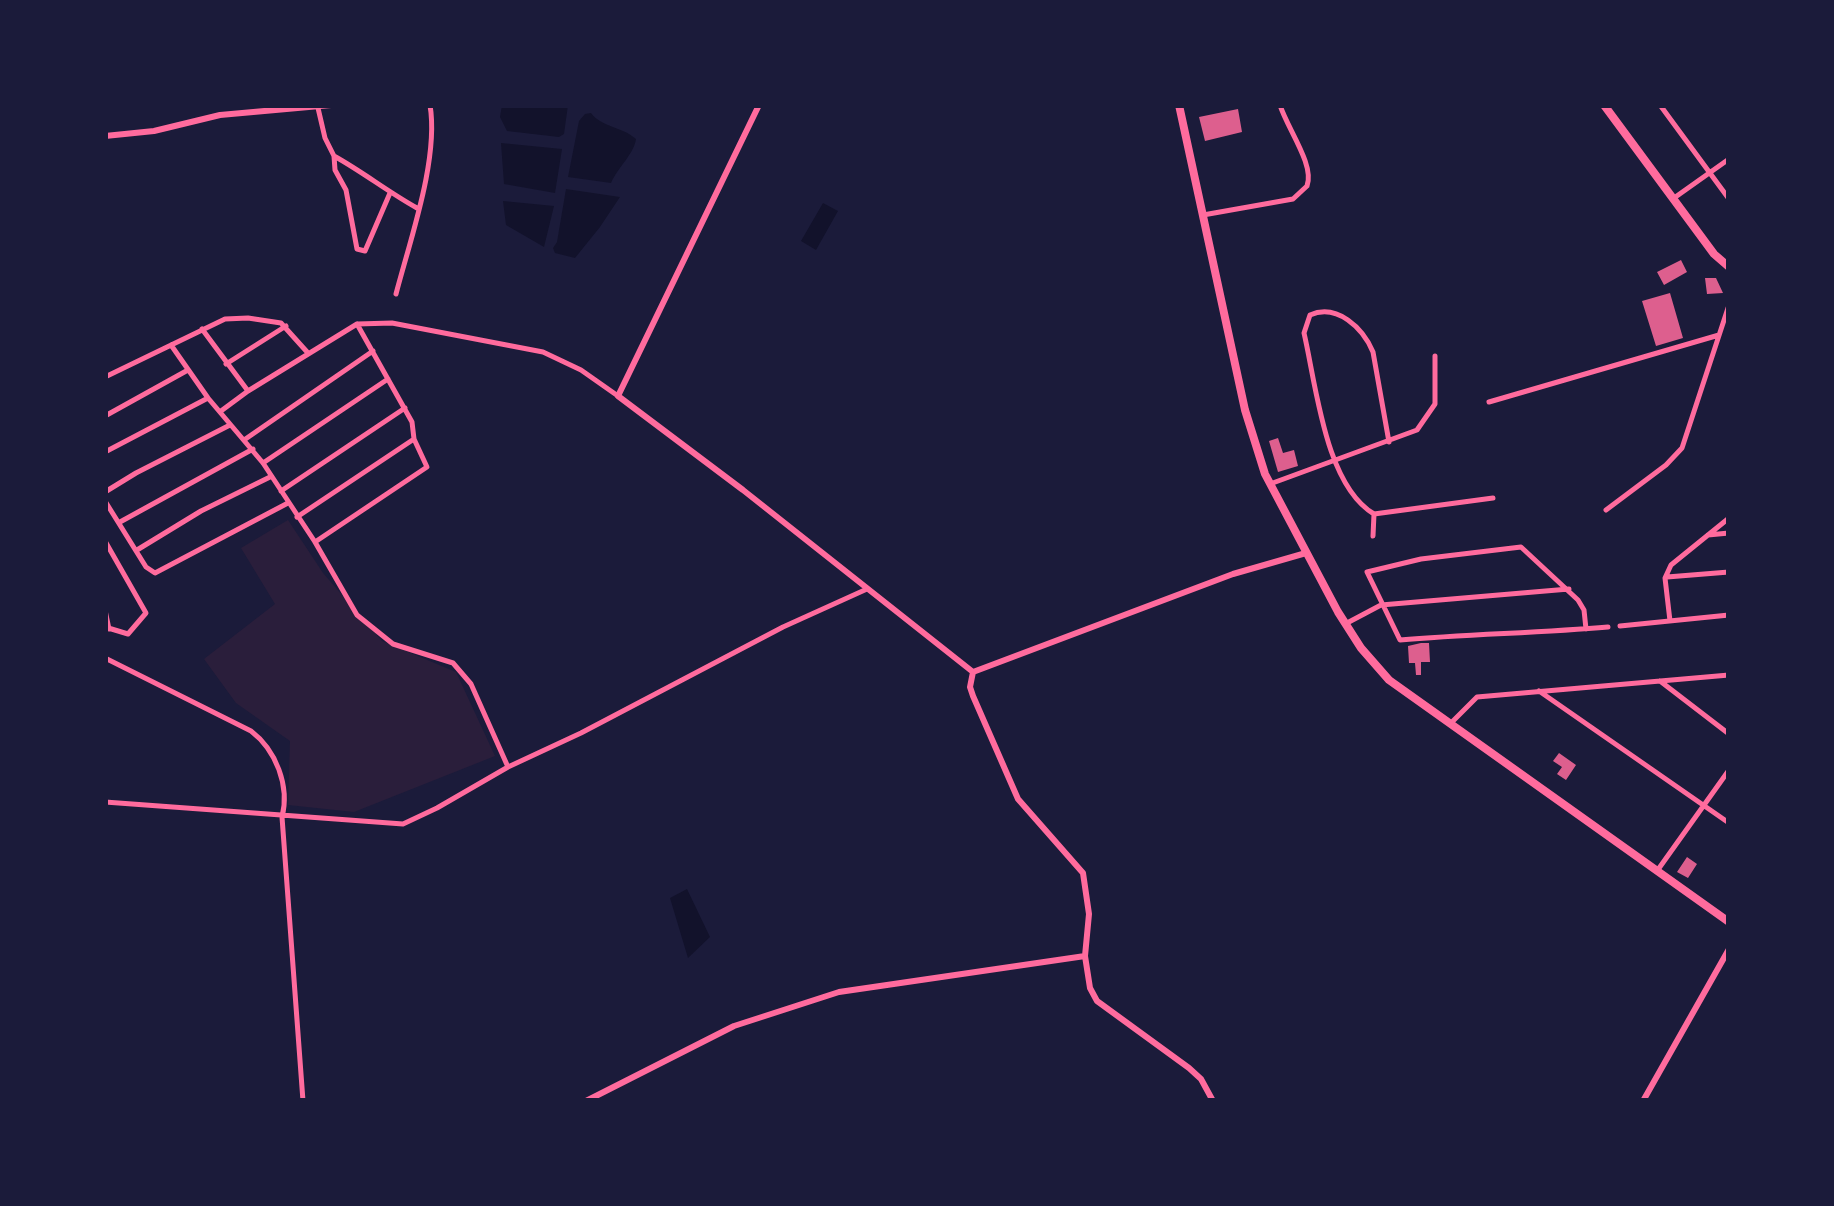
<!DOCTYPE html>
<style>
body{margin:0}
#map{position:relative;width:1834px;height:1206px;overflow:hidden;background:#1b1b3a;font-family:"Noto Serif",serif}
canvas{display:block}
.frame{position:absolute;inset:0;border:108px solid #1b1b3a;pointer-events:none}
</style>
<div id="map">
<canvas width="1834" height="1206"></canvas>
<div class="frame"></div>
</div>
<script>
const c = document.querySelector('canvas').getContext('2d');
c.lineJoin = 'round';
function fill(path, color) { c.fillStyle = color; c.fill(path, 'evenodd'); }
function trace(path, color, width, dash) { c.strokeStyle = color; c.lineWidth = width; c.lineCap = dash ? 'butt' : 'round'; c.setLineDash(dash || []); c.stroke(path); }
const green = new Path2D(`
 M288 520 323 573 382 641 456 672 495 756 354 812 288 805 290 741 236 703 204 659 275 604 241 548Z`);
const water = new Path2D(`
 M502 105H568L564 134 559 137 507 131 500 117Z
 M591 113C601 127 623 127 636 139 634 154 618 167 611 183L568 177 579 121 585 114Z
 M501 143 562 149 555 193 504 184Z
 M566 189 620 197 600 227 575 258 555 253 553 248 557 242Z
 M503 201 554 206 544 247 506 225Z
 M823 203 838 211 816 250 801 241Z
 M687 889 710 937 688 958 670 898Z`);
const building = new Path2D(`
 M1238 109 1242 132 1205 141 1199 117Z
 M1681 260 1687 272 1664 285 1657 272Z
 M1705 278H1716L1723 293 1707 294Z
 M1670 293 1683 338 1656 346 1642 301Z
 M1278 438 1283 453 1294 450 1298 466 1278 472 1269 441Z
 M1421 643H1429L1430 662H1421V675H1416L1415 663H1409L1408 646Z
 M1559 753 1576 765 1566 780 1557 774 1562 767 1553 761Z
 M1687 857 1697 864 1688 878 1677 872Z`);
const minor = new Path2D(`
 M1660 105 1729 199
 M318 108 325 138 334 156 335 170 346 190 357 249 365 251 390 193
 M334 156C363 172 388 192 417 208
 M1674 198 1729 159
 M1203 215 1293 199 1307 186C1315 165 1287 128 1280 105
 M396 294C410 240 439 159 430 105
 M357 324 392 323 543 352 581 370 618 396
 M202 329 248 391
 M171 345 208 398 263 463 315 542 357 615 393 644 453 663 471 684 508 767
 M226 364 286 326
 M105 377 225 319 248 318 281 323 308 353
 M1489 402 1719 335
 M221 411 248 391 357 324
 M105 416 188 370
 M244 440 373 351
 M1389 442 1373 352C1363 328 1337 303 1310 315L1304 333C1316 384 1325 485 1374 514L1493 498
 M105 452 208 398
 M263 463 388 379
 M1270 484 1417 430 1435 404V356
 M281 491 405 408
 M105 492 136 473 230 425
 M105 501 146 567 155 573 288 503
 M1606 510 1666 465 1682 448 1729 305
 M297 517 414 439
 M120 522 253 449
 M1708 535 1729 533
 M1373 536 1374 514
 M105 541 146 613 128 634 105 627
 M315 542 427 467 414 439 412 422 357 324
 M137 550 201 511 270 477
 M1667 577 1729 572
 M105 610 109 629
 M1670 621 1665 578 1671 565 1729 518
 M1347 623 1381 605 1569 589
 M1620 626 1729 615
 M1586 629 1584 610 1578 600 1521 547 1421 559 1367 572 1400 640C1469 634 1539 633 1608 627
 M105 658 251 731C276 750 290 786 282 817L303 1101
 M1660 681 1729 734
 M1539 691 1729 823
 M1450 724 1477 697 1729 675
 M105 802 403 824 437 808 508 767 581 733 783 627 867 589
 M1657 871 1729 770`);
const tertiary = new Path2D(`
 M759 105 618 396 743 490 973 672
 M105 136 154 131 220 115 331 105
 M973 672 970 687 973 696 1018 799 1083 873 1089 914 1085 956 1090 988 1097 1001 1189 1068 1201 1079 1213 1101
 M973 672 1233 574 1306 553
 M586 1101 734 1026 839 992 1085 956`);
const secondary = new Path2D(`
 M1643 1101 1729 949`);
const primary = new Path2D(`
 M1179 105 1245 410 1265 474 1338 612 1361 648 1389 680 1729 922
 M1604 105 1714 254 1729 267`);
fill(green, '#2a1e3b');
fill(water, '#12122b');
fill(building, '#dd5f8e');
trace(minor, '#ff6b9d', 5);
trace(tertiary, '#ff6b9d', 6);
trace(secondary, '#ff6b9d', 6);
trace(primary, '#ff6b9d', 8);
</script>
